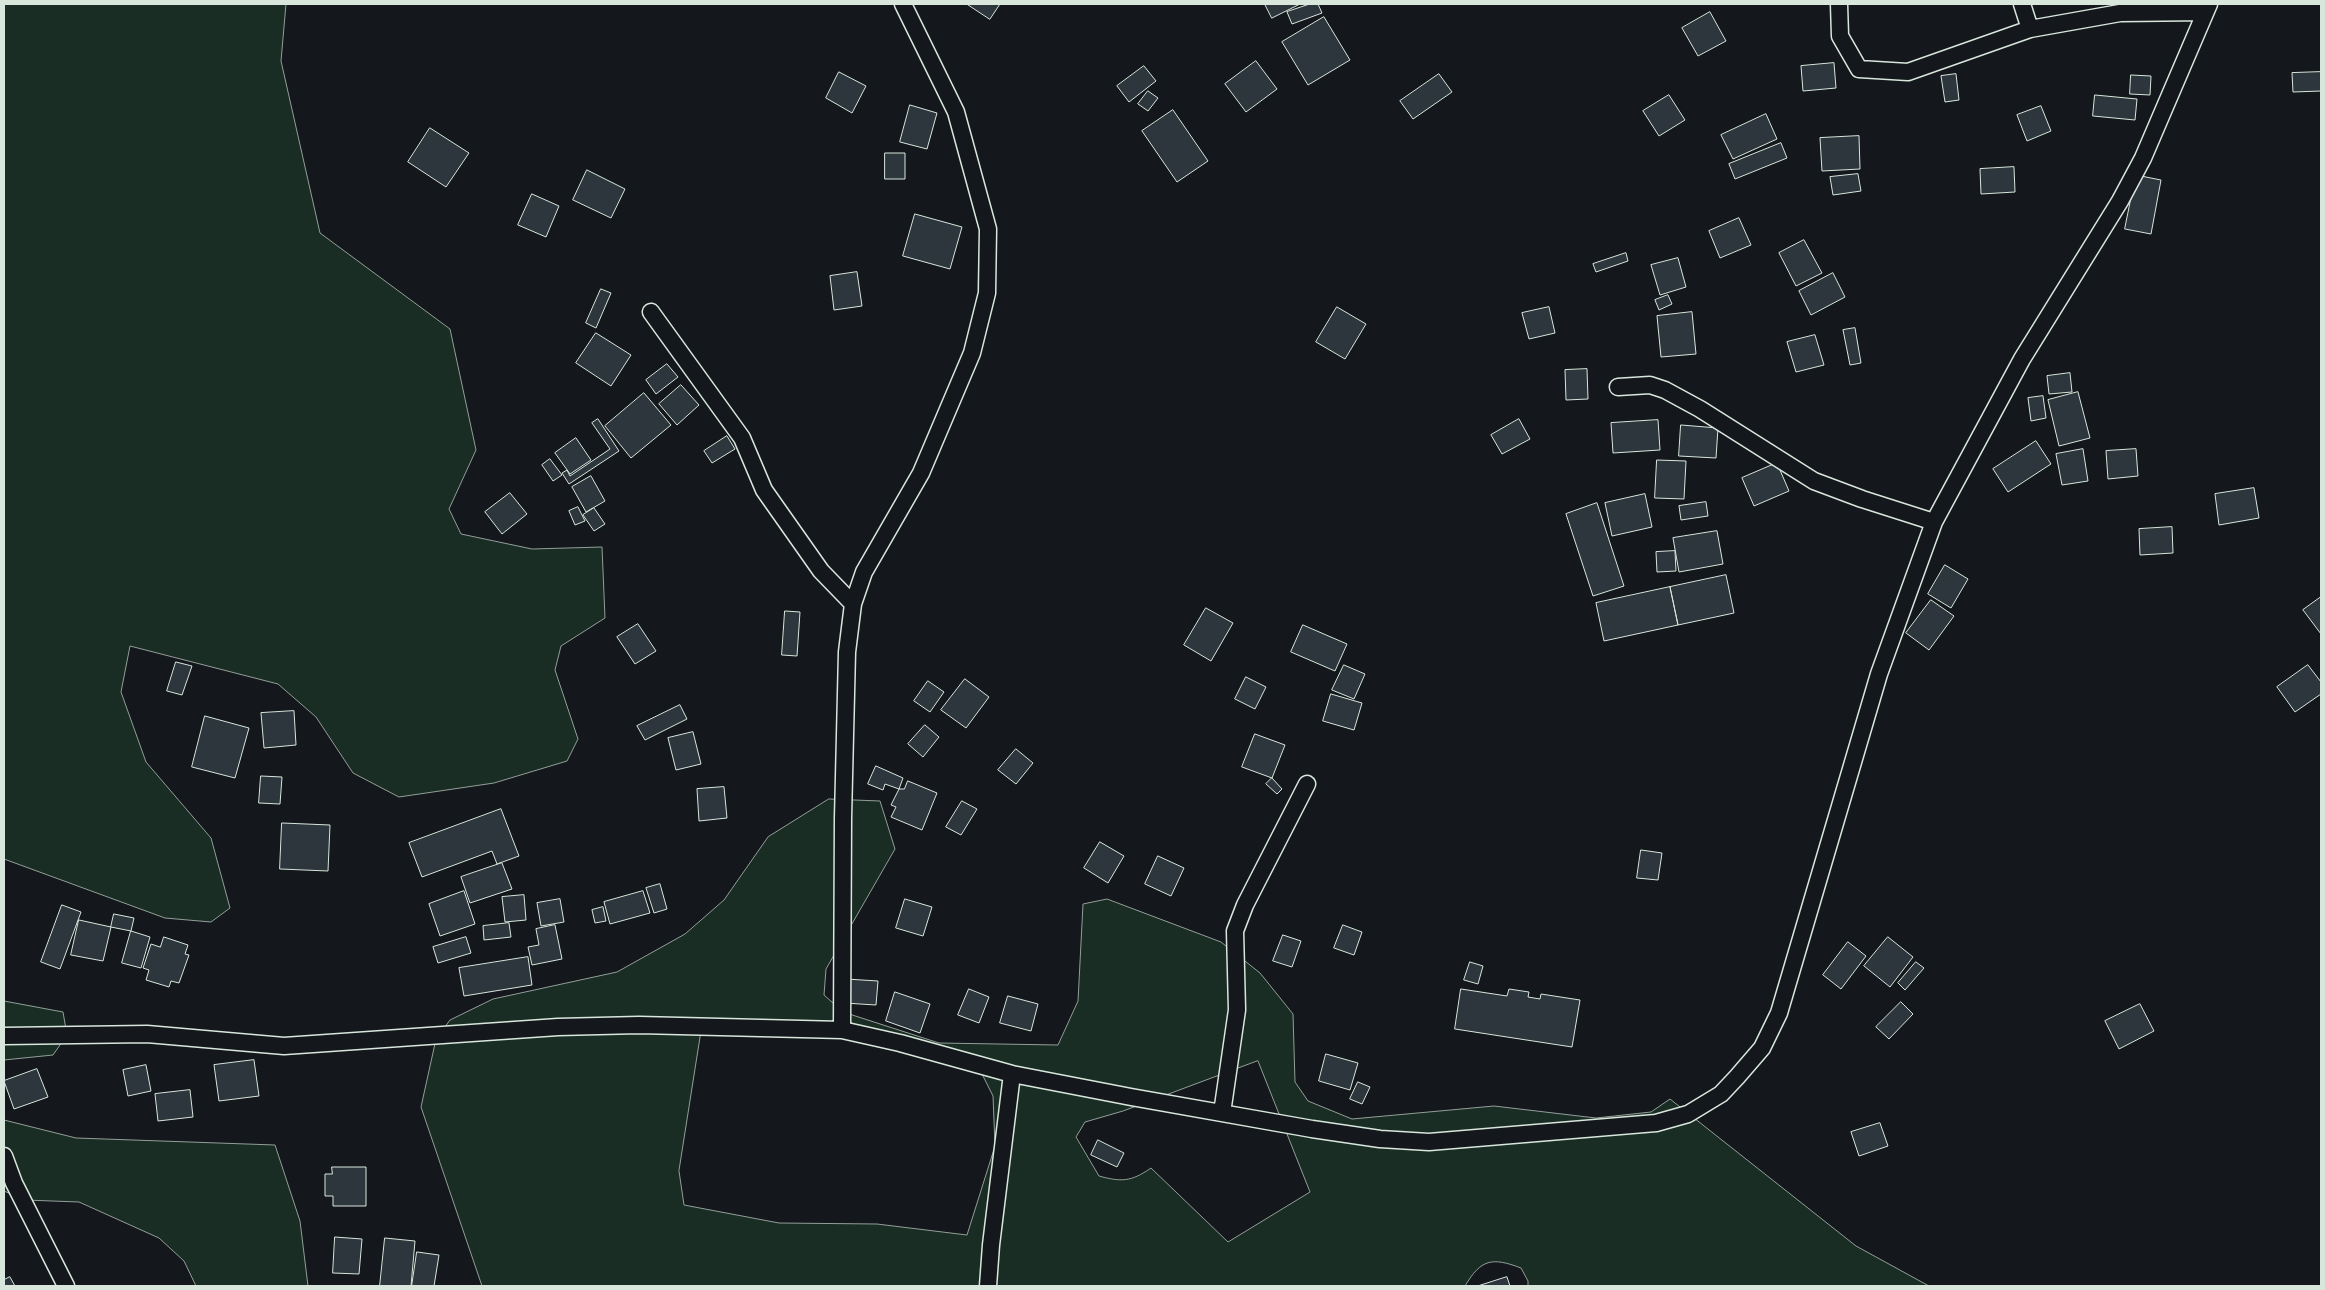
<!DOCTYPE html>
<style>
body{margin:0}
#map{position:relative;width:2325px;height:1290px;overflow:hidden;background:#14181c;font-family:Quicksand,sans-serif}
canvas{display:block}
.frame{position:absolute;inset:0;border:5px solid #d8e6dc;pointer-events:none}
</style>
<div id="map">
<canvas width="2325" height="1290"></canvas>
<div class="frame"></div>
</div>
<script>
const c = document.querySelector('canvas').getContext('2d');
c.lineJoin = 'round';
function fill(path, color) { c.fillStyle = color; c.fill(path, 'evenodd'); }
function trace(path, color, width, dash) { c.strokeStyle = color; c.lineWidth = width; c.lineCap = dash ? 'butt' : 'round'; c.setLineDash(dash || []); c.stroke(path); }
const green = new Path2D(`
 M4 4H286L281 61 320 233 450 329 476 450 449 509 461 534 532 549 602 547 605 618 561 646 555 670 578 739 567 761 494 783 399 797 353 773 316 717 278 684 130 646 121 692 146 762 211 838 230 908 211 922 165 918 4 859Z
 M829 799 880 801 895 849 826 969 824 995 843 1012 939 1043 1058 1045 1078 1001 1083 904 1107 899 1221 942 1260 973 1293 1014 1295 1082 1308 1101 1352 1119 1494 1106 1596 1118 1651 1112 1670 1099 1856 1246 1929 1286H1528V1281L1521 1268C1492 1257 1481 1259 1465 1286H482L421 1107 436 1039 450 1020 493 999 617 972 685 934 724 900 768 837ZM702 1027 815 1029 982 1074 993 1096 995 1146 967 1235 877 1224 779 1223 684 1205 679 1171ZM1258 1061 1310 1192 1228 1242 1151 1168C1131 1182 1121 1182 1099 1176L1076 1137 1085 1122 1123 1111Z
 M4 1001 63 1012 67 1035 53 1055 4 1060Z
 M4 1120 76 1138 275 1145 300 1221 308 1286H196L184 1261 159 1238 79 1202 25 1200 4 1191Z`);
const building = new Path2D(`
 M967 4H1000L990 19Z
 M1265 4H1300L1272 18Z
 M1310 4H1318L1322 13 1292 24 1287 12Z
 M1710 12 1726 41 1698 56 1682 28Z
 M1324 17 1350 60 1308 85 1282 42Z
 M1256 61 1277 89 1246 112 1225 84Z
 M1834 63 1836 88 1803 91 1801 66Z
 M1144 66 1156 81 1129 102 1117 86Z
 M839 72 866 86 852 113 826 98Z
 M2321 72V91L2293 92 2292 73Z
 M1439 74 1452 92 1413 119 1400 101Z
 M1956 74 1959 100 1945 102 1941 76Z
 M2131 75 2151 76 2150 95 2130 94Z
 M1148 91 1158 98 1148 111 1138 104Z
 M1669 95 1685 120 1659 136 1643 111Z
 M2095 95 2137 99 2135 120 2093 116Z
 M910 105 937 113 927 149 900 142Z
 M2041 106 2051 131 2027 141 2017 115Z
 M1173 110 1208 161 1177 182 1142 131Z
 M1766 114 1777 139 1733 159 1721 135Z
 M430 128 469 153 446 187 408 162Z
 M1859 136 1860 169 1822 171 1820 138Z
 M1781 143 1787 158 1735 179 1729 164Z
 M885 153H905V179H885Z
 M2014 167 2015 192 1981 194 1980 169Z
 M587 170 625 189 611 218 573 200Z
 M1858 174 1861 191 1833 195 1830 177Z
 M2136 175 2161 180 2151 234 2125 229Z
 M532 194 559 206 546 237 518 225Z
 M915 214 962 227 950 269 903 256Z
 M1739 218 1751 245 1720 258 1709 231Z
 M1804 240 1822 273 1796 286 1779 253Z
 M1626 253 1628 261 1596 272 1593 264Z
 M1678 258 1686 287 1660 295 1651 265Z
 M857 272 862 306 834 310 830 276Z
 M1833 273 1845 297 1811 315 1799 291Z
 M601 289 611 293 596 328 586 323Z
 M1668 295 1672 304 1659 310 1655 300Z
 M1337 307 1366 324 1345 359 1316 342Z
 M1549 307 1555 333 1529 339 1522 313Z
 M1692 312 1696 354 1661 357 1657 316Z
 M1855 328 1861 363 1850 365 1843 330Z
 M596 333 631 355 611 386 576 363Z
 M1815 335 1824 365 1796 372 1787 342Z
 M667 364 678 377 656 394 646 380Z
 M1587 369 1588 399 1566 400 1565 370Z
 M2070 373 2072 392 2049 394 2047 376Z
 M681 385 699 405 677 425 659 404Z
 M2078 392 2090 438 2059 446 2048 400Z
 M644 393 671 425 631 458 605 426Z
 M2043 396 2046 418 2031 421 2028 398Z
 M598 419 619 451 569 484 562 473 567 470 570 476 610 449 592 423Z
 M1519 419 1530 439 1502 454 1491 435Z
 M1658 420 1660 450 1613 453 1611 423Z
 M1681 425 1718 428 1716 458 1679 456Z
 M727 436 735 449 712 463 704 451Z
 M576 438 591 460 570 474 555 453Z
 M2036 441 2051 464 2008 492 1993 469Z
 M2083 449 2088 481 2062 485 2056 454Z
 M2136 449 2138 476 2108 479 2106 451Z
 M550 459 562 475 553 481 542 465Z
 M1657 460 1686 461 1684 499 1655 498Z
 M1777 463 1789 491 1754 506 1742 478Z
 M591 476 605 501 586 512 572 487Z
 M2254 488 2259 518 2219 525 2215 494Z
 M510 493 527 514 502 534 485 512Z
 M1645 494 1652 527 1612 536 1605 503Z
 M1706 502 1708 516 1681 520 1679 506Z
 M1597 503 1624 586 1593 596 1566 514Z
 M578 507 585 521 575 525 569 511Z
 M594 508 605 524 594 531 583 515Z
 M2172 527 2173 553 2140 555 2139 529Z
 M1717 531 1723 564 1679 572 1673 538Z
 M1675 551 1676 571 1657 572 1656 552Z
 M1945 565 1968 579 1951 608 1928 594Z
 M1726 575 1734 613 1678 625 1670 587Z
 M1670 587 1678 625 1604 641 1596 603Z
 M2321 597V634L2303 610Z
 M1931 600 1954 616 1929 650 1906 633Z
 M1206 608 1233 623 1211 661 1184 645Z
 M785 611 800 612 797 656 782 655Z
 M638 624 656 651 635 664 617 637Z
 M1303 625 1347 644 1335 671 1291 652Z
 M176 662 192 666 182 695 167 691Z
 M1344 665 1365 674 1354 699 1332 690Z
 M2308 665 2321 682V694L2295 712 2277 687Z
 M1246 677 1266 687 1255 709 1235 699Z
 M965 679 989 697 966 728 941 710Z
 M928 681 944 692 930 712 914 701Z
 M1331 694 1362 703 1354 730 1323 721Z
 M680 705 687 719 645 740 637 726Z
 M294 711 296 745 264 748 261 713Z
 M205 716 249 728 235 778 192 767Z
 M925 725 939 737 923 757 908 744Z
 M693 732 701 764 676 770 668 738Z
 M1255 734 1285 745 1272 778 1242 767Z
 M1016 749 1033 763 1016 784 998 770Z
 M876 766 903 778 899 789 885 784 883 790 868 784Z
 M261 776 282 777 280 804 259 803Z
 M1272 778 1282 789 1277 794 1266 784Z
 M908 781 937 793 922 830 891 817 896 807 891 805 899 789H904Z
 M724 787 727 818 699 821 697 789Z
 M962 801 977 809 961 835 946 827Z
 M501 809 519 856 497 864 492 851 422 877 409 843Z
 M282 823 330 825 328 871 280 869Z
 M1100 842 1124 856 1108 883 1084 868Z
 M1641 850 1662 853 1658 880 1637 878Z
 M1158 856 1184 868 1171 896 1145 884Z
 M502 863 512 889 470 903 461 877Z
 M660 884 667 909 654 913 646 888Z
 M464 891 475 924 440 936 429 904Z
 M643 891 650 913 610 924 604 902Z
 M524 895 526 920 505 922 502 897Z
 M560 899 564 922 541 926 537 903Z
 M905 899 932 907 923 936 896 928Z
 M62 905 81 912 60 969 41 962Z
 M603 907 606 921 595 923 592 910Z
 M114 914 134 918 131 931 111 927Z
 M79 920 111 927 103 961 71 955Z
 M509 923 511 937 484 940 483 926Z
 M555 925 562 959 532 965 528 947 539 945 536 929Z
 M1343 925 1362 932 1354 955 1334 948Z
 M131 931 150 937 141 968 122 963Z
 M1283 935 1301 941 1292 967 1273 961Z
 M164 937 188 945 185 954 189 955 179 983 171 981 169 987 146 980 149 970 143 968 151 944 160 947Z
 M466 937 471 953 438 963 433 947Z
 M1888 937 1913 957 1890 987 1864 966Z
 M1848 942 1866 956 1841 989 1823 975Z
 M528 957 532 985 464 996 459 968Z
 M1470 962 1483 966 1478 984 1464 980Z
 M1916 962 1924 968 1905 990 1898 983Z
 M846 979 878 981 876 1005 844 1003Z
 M969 989 989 997 979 1023 958 1015Z
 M1461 989 1507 996 1509 989 1529 992 1528 997 1540 999 1541 994 1580 1000 1572 1047 1455 1029Z
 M895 992 930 1004 920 1033 886 1021Z
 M1008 996 1038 1004 1031 1031 1000 1023Z
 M1901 1002 1913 1014 1889 1039 1876 1027Z
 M2140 1004 2154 1031 2119 1049 2105 1021Z
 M1326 1054 1358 1063 1350 1090 1319 1081Z
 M254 1060 259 1096 219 1101 214 1065Z
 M146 1065 151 1091 128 1096 123 1070Z
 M37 1069 48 1097 14 1109 4 1081Z
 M1358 1082 1370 1087 1362 1104 1350 1099Z
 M190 1090 193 1117 158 1121 155 1094Z
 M1880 1123 1888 1146 1859 1156 1851 1132Z
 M1098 1140 1124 1153 1117 1167 1091 1155Z
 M332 1167H366V1206H333V1196H325V1174H332Z
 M335 1237 362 1239 359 1274 333 1273Z
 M385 1238 415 1241 411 1286H380Z
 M417 1252 439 1255 434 1286H412Z
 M10 1277 15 1286H4V1280Z
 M1507 1277 1510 1286H1478Z`);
const street = new Path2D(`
 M1839 4 1840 36 1859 69 1908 72 2030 29
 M2022 4 2030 29 2120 13 2205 12
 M651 312 742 438 764 490 821 571 853 604
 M1618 387 1650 385 1665 390 1700 409 1814 481 1862 499 1934 522
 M842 1030 843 818 847 652 853 604 864 572 921 473 972 353 987 293 988 229 956 112 903 4
 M4 1036 147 1034 284 1046 558 1027 639 1025 842 1030 900 1043 1012 1074 1131 1097 1312 1129 1380 1139 1429 1142 1656 1123 1688 1114 1721 1094 1737 1077 1762 1048 1779 1013 1879 674 1934 522 2022 359 2120 201 2143 158 2209 4
 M1222 1113 1237 1010 1235 931 1245 905 1307 784
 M4 1156 14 1183 66 1286
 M988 1286 991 1245 1012 1074`);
fill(green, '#1a2d24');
trace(green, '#939e99', 1);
fill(building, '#2c363c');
trace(building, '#d8e6dc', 1);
trace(street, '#d8e6dc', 19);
trace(street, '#14181c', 16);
</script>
